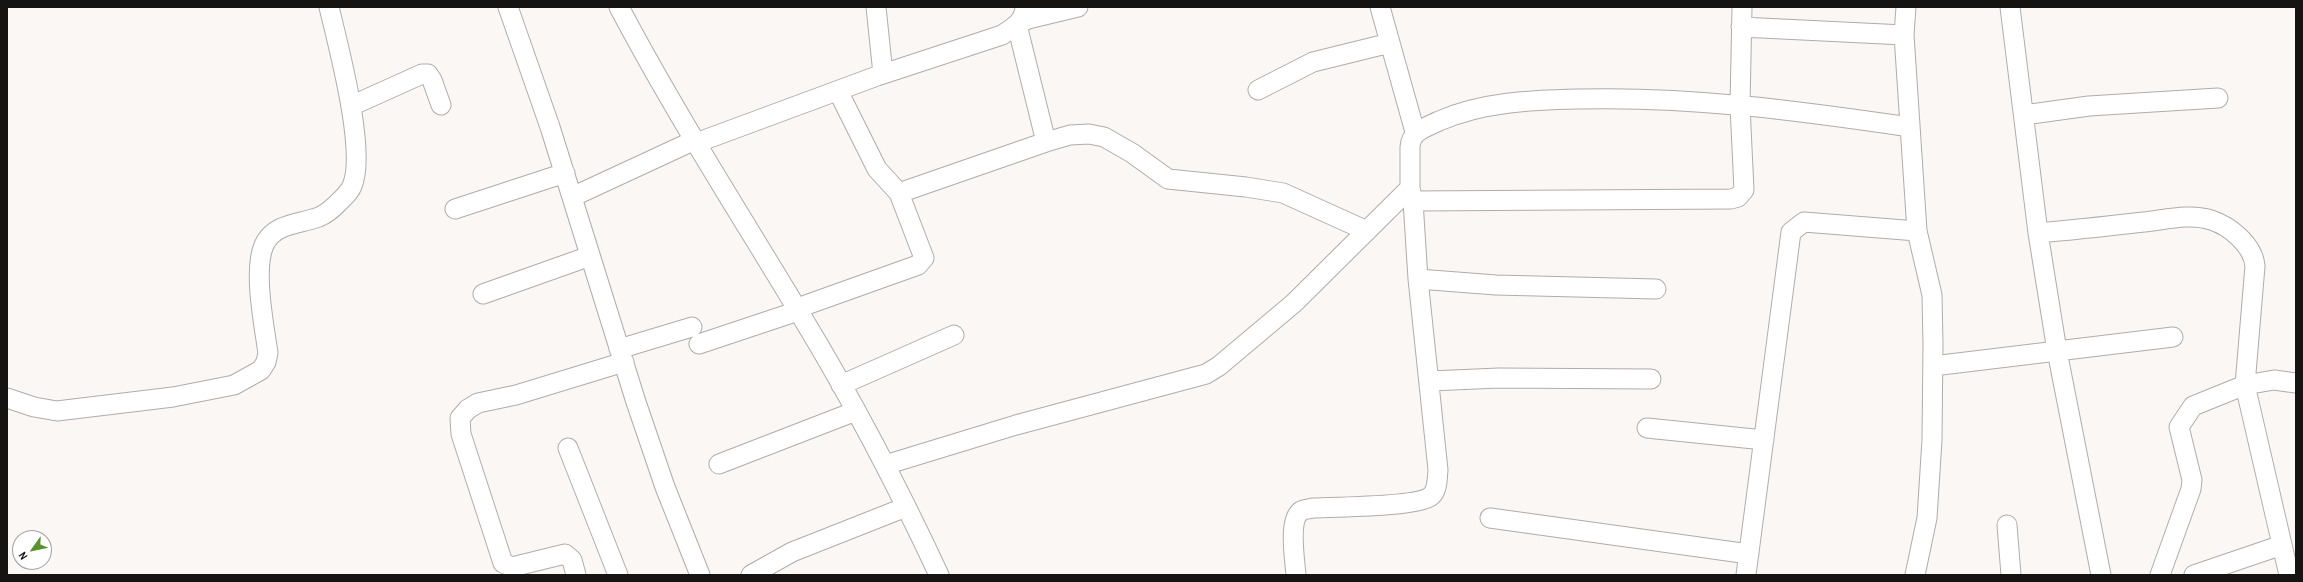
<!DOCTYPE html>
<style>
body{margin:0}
#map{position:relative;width:2303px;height:582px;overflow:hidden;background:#fbf7f4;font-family:"Archivo Narrow",sans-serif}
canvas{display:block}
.frame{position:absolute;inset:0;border:8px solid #161413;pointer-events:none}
.north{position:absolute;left:12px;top:530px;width:40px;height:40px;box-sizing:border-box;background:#fff;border:1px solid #a2a1a1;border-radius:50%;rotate:237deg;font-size:11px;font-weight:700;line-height:16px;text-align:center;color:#161413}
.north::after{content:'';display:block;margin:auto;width:14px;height:18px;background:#58912d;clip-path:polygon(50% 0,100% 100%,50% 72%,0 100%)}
</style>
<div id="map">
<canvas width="2303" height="582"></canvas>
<div class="frame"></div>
<div class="north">N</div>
</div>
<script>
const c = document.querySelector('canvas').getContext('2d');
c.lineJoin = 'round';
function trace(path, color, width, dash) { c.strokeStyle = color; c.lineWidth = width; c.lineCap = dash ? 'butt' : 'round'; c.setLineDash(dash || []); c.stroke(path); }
const street = new Path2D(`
 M508 7 550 127 636 402 665 487 700 575
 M619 7C675 113 740 214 802 317 853 401 898 487 939 575
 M876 7 883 74
 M1380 7 1415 132
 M1742 7 1740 106 1744 190 1738 197 1731 199 1413 201 1410 188V147C1411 131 1425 128 1439 121 1482 102 1532 100 1578 99 1690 96 1800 111 1910 127
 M1906 7 1904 35 1917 231 1932 295 1933 344 1932 440 1927 518 1915 575
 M2010 7 2038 233 2057 351 2101 575
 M1741 27 1904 35
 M1258 90 1313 62 1390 43
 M838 91 877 169 899 193 1046 142 1070 135 1089 134 1104 137 1132 153 1168 179 1246 187 1283 193 1367 231
 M351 106 422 74H428L432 80 441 105
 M2024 115 2089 106 2218 98
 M1046 142 1017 25 1028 19 1078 7
 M696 143 877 76 1002 35C1014 27 1024 22 1025 7
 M572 197 695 140
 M455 209 565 173
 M2038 233C2073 230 2109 226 2144 222 2164 220 2191 213 2211 220 2230 226 2253 245 2255 266L2245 385 2289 575
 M1418 279 1496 285 1656 289
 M483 294 590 256
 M699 344 798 311 806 305 918 265 924 258 899 193
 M619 349 692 327
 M1933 366 2173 337
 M1430 381 1499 378 1651 379
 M841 385 954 335
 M7 398 34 407 57 411 173 397 234 385 261 370 266 362 268 353C264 325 253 270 264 245 274 223 300 224 319 217 329 213 336 205 343 198 346 195 350 191 352 186 367 152 338 45 329 7
 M1647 428 1764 440
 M568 448 618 575
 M719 464 856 411
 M885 465 1016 425 1206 374 1219 366 1294 303 1410 188
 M1490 518 1749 554
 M2007 525 2011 575
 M576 575 572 560 565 554 512 567 503 563 461 434 460 418 468 409 478 403 516 395 624 362
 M751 575 792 552 906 507
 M1296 575C1295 561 1288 520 1301 511 1304 509 1309 509 1313 508 1334 507 1418 507 1431 496 1438 490 1437 478 1438 470L1418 279 1413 201
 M1746 575 1791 232 1804 222 1917 231
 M2160 575 2191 489 2192 480 2179 427 2193 406 2245 385 2274 380 2296 383
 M2194 575 2282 545`);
trace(street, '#b0aca9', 21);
trace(street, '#fff', 19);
</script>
